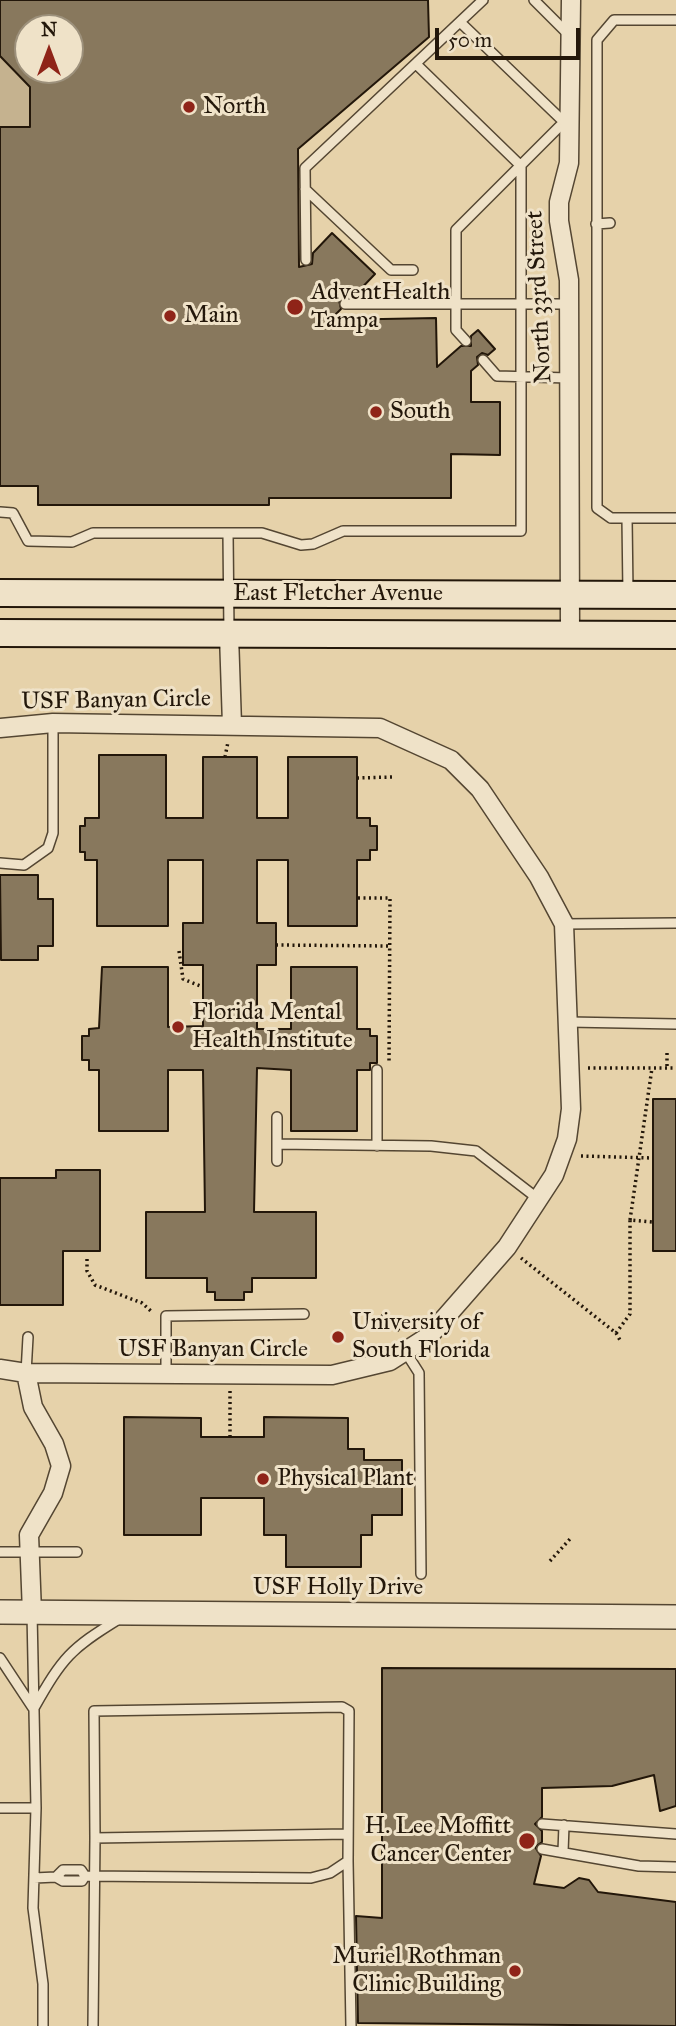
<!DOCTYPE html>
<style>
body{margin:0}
#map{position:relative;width:676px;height:2026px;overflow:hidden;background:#e6d2aa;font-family:"IM FELL Great Primer",serif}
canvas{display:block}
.north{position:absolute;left:14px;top:14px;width:70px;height:70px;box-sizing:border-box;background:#efe2c8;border:2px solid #9d917c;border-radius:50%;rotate:0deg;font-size:19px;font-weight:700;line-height:28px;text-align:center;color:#23170a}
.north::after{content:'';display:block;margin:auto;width:24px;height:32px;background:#8f2418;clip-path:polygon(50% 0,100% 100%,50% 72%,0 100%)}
.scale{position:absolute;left:435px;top:28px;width:145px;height:32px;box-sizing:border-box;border:4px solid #23170a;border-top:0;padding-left:9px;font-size:21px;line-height:24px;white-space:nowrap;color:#23170a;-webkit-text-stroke:5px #efe2c8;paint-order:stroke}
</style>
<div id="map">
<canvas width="676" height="2026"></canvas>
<div class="north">N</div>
<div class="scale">50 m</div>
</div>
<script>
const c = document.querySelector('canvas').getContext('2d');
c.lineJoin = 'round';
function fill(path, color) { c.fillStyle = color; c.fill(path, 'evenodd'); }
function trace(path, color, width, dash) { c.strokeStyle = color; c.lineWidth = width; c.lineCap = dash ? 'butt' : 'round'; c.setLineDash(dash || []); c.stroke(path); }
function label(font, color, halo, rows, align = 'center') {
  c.font = font + ' "IM FELL Great Primer",serif'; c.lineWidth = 6; c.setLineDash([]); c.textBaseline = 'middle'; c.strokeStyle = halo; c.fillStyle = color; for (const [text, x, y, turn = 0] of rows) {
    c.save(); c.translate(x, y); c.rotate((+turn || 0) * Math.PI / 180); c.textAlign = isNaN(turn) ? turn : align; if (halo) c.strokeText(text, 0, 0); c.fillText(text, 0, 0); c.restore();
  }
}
const green = new Path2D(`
 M0 56 30 87V127H0Z`);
const building = new Path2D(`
 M0 0H428L429 37 298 149 299 267 312 264 313 253 332 233 375 274 353 297 339 300 341 309 330 320 436 318 437 367 461 346H471V336L478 330 495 349 488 355 482 353 477 357 478 365 471 371V402H500V455L451 454V498H269V505H38V486H0V127H30V87L0 56ZM28 28H70V70H28Z
 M99 755H166V818H203V757H257V818H288V757H357V818H370V826H377V850H370V860H357V926H288V860H257V923H276V965H257V1029H291V967H357V1029H370V1036H377V1063H370V1070H357V1131H291V1070L257 1068 254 1212H316V1278H252V1292H244V1300H215V1292H207V1278H146V1212H205L203 1070H168V1131H99V1070H89V1060H82V1036H89V1029L99 1028 102 967H168V1027L203 1026V965H183V923H203V860H168V926H97V860H85V852H80V826H85V818H99Z
 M0 875H38V899H53V946H38V960H1Z
 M653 1099H676V1251H653Z
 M56 1170H100V1251H63V1305H0V1178H56Z
 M124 1417 201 1418V1437H264V1417L348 1418V1449H364V1460H402V1515H372V1535H361V1567H286V1535H264V1498H201V1535H124Z
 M382 1668 676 1669V1806L660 1811 654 1775 612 1786 542 1788V1817L535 1824 542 1831V1842L535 1847 541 1856 534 1884 564 1888 579 1878 589 1880 598 1892 676 1902V2026L358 2023 356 1916 382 1918Z`);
const path = new Path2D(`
 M225 757 228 742
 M357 778 392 777
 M358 898H390L389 1063
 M276 945 391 946
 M179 951 183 979 203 987
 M667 1053V1068
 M588 1068H676
 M581 1156 653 1158
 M630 1220 652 1068
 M521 1258 616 1333 630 1314V1220L653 1222
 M87 1259V1271L95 1285 142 1303 152 1312
 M381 1315 401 1332
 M616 1333 620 1340
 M230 1391V1437
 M550 1561 570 1539`);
const service = new Path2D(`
 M534 0 570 36
 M676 20H614L597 40V508L611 518H676
 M460 22 564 122
 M305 189 391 270H413
 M596 224 610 223
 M306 260 305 168 483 0
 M345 304H569
 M466 341 456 330V230L569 117
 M483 360 497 376 569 378
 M0 512 13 513 28 541 72 542 93 533H262L301 545 313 544 343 531H521V166L416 64
 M627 518 628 593
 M228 533 229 633
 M0 863 24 865 48 848 53 833V723
 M564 924 676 923
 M569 1022 676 1024
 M377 1070V1146
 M277 1117V1144L431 1146 476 1151 537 1198
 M277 1144V1161
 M405 1351 419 1373 421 1574
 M26 1373 28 1337
 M166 1374V1316L304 1314
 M0 1552H77
 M32 1613 36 1808 33 1908 43 1984V2026
 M0 1658 33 1708
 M34 1708C63 1657 70 1649 119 1619
 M0 1808H36
 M542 1824 676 1834
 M542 1849 639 1866 676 1867
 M563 1852 564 1825
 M348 1861 351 2026
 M85 1876 81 1870H63L56 1877 63 1881H82L85 1876 311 1878 330 1873 348 1861 349 1711 342 1707 94 1711 95 1838
 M34 1878 56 1877
 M93 2026 95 1838 348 1834`);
const minor = new Path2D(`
 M229 635 232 725
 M570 635 569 280 559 221V202L569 163 571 0
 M0 728 53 723 380 728 451 760 480 789 539 877 564 924 571 1109 567 1139 554 1175 507 1247 429 1336 390 1361 332 1375 26 1373 0 1369
 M26 1373 33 1407 54 1444 61 1466 53 1493 29 1535 32 1613`);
const tertiary = new Path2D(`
 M0 1612 676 1617`);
const secondary = new Path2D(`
 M0 593 676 595
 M0 633 676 635`);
const markers = [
 [189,107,7,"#8f2418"],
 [295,307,9,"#8f2418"],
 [170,316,7,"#8f2418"],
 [376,412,7,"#8f2418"],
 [178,1027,7,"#8f2418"],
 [338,1337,7,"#8f2418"],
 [263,1479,7,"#8f2418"],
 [527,1841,9,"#8f2418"],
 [515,1971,7,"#8f2418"]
];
const poiNames = [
 ["North",203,107],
 ["AdventHealth",311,293],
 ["Tampa",311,321],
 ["Main",184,316],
 ["South",390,412],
 ["Florida Mental",192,1013],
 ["Health Institute",192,1041],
 ["University of",352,1323],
 ["South Florida",352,1351],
 ["Physical Plant",277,1479],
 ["H. Lee Moffitt",511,1827,"right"],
 ["Cancer Center",511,1855,"right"],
 ["Muriel Rothman",501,1957,"right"],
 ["Clinic Building",501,1985,"right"]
];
const streetNames = [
 ["North 33rd Street",540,297,-93],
 ["East Fletcher Avenue",338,594],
 ["USF Banyan Circle",116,701,-1],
 ["USF Banyan Circle",213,1350],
 ["USF Holly Drive",338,1588]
];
fill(green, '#c5b28f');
fill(building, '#88785d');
trace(building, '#23170a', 2);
trace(service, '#544632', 12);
trace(minor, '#544632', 21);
trace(tertiary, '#544632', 26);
trace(secondary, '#23170a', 30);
trace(path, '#23170a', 3.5, [2, 3.5]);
trace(service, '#efe2c8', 9);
trace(minor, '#efe2c8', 18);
trace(tertiary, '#efe2c8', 23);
trace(secondary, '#efe2c8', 26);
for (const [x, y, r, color] of markers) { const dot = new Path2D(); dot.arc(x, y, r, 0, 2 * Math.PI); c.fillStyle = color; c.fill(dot); trace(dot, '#efe2c8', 2.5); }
label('24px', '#23170a', '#efe2c8', poiNames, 'left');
label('24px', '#23170a', '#efe2c8', streetNames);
</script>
